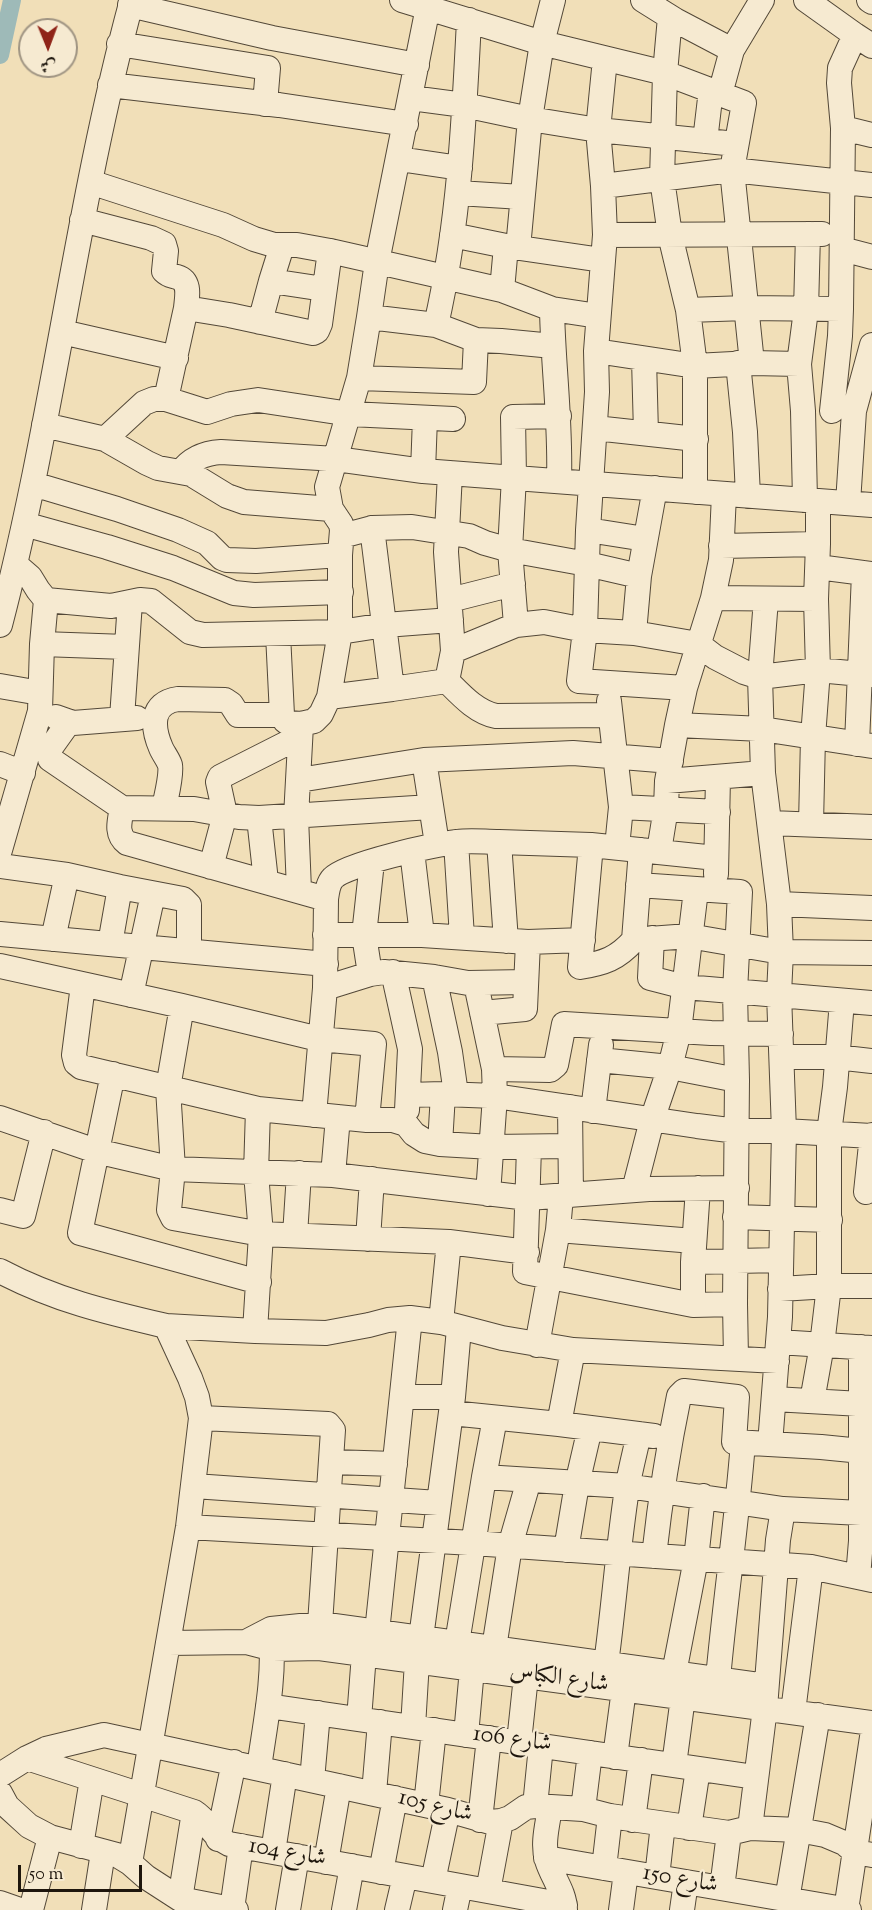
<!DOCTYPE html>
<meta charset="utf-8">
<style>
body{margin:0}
#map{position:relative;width:872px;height:1910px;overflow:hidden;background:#f1dfb8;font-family:"Sorts Mill Goudy",Amiri,serif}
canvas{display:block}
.north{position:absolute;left:18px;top:18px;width:60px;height:60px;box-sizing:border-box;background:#f6ead1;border:2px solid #a09583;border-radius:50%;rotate:179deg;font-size:16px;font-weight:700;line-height:24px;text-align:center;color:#1e160d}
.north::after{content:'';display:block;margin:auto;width:21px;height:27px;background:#8f2418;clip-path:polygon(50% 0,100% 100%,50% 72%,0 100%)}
.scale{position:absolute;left:18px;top:1865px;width:124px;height:27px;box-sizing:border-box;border:3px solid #1e160d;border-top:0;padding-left:8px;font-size:18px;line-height:21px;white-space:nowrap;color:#1e160d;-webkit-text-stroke:4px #f6ead1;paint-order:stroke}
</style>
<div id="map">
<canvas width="872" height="1910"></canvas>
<div class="north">ش</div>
<div class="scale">50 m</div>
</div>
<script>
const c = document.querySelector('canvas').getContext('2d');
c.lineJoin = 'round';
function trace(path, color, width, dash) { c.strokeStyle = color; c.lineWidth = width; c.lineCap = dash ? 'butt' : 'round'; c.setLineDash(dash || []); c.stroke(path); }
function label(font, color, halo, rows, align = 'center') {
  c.font = font + ' "Sorts Mill Goudy",Amiri,serif'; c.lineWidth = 4.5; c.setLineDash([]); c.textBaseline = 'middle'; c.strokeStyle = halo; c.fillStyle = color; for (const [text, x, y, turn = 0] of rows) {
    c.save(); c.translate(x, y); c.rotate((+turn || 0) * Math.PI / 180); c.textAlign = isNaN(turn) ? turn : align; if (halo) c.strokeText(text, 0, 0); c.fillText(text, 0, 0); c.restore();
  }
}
const canal = new Path2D(`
 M0 55 12 0`);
const minor = new Path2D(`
 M402 0 542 43 665 73 744 103 732 170 752 363
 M643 0 675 20 732 50
 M806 0 855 35 872 46
 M869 0 872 2
 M130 5 272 38 417 65
 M428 7 377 262 369 317 436 325 476 340 501 341 553 346
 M670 17 665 73 662 179 670 235 688 310 695 366V492
 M119 44 268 68 265 104
 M605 59 598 130 603 186 605 235 596 351 597 392 588 530 585 630 579 681 685 688
 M110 85 279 105 406 124
 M720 94 732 50 762 0
 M411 98 464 105 530 119 598 130 736 144
 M843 128 872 135
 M705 141 711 90
 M399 159 460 168
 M90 182 223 225 254 239 274 245H297L330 251 502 290 552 309 598 316
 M603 186 732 170 872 185
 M458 193 522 197
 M82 220 151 238 164 244 166 251 164 271C169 276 171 275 177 277 191 281 187 297 186 308
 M452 235 506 246 602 260
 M605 235 822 234
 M282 246 271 281 324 289
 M518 248 530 119 542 43 553 0
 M842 249 872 257
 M502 290 506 246
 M552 309C553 366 561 423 559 480
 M688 310 746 308 841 309
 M260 322 271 281
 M436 325C459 225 464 122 469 20
 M62 332 176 358
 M596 351 695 366 752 363 799 364
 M644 359 646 433
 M738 363 745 432 748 496
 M359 378 474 382 476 340
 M166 399 186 308 229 315 313 333 317 331 320 324 330 251
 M832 411 840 336 841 309 843 128 839 83 840 68 855 35
 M44 425 105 439 147 463 158 468 191 474 227 496 244 502 331 509
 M595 428 696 439
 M105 439 144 403 154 399H166L207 412 231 404 258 400 350 414 453 419
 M423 471 425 418
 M181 472C191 458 205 453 221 452L336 459 423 471 872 505
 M33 484 117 509 178 530 207 543 222 558 227 560 256 561 340 555
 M805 500 803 411 799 364 806 310 808 234
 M848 503 854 411 872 345
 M24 524 107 547 173 568 234 593 254 595 341 592
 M588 530 645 539
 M342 536 372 528 412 527 469 536 485 543 510 550 587 564 639 576
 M721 546 818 544
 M15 564 30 577 38 590 46 600 111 606 140 600 151 601 190 632 203 635 340 632 385 625 451 620
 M818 567 872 574
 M713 598 816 599
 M766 599 760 677 763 773 779 904 781 952 779 994 784 1131 780 1317 770 1444
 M450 600 513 584
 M0 625C54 419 76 206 132 0
 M516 625 510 550 514 477 513 417 559 416
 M634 633 639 576 655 488
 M278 634 282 715 285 721 289 723 301 724 314 721 321 714 329 697 340 632V555L342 530 341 524 331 509 327 487 359 378 369 317
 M42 644 126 647
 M453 651 516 625 544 622 585 630 634 633 698 644 715 657 744 672 760 677 818 670 872 675
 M447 681 453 651 446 552 450 473
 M447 681C461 695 476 712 496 716L610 715
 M0 686 40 693
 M392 689 447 681
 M329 697 392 689 372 528
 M609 701 621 807 617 847
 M56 717 73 723 137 718
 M122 718 130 602
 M69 722 49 750 50 759 122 808 194 809 239 817 259 818 431 807
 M677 725 762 729 872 746
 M857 744 864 573
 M424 760 437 844
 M0 764 23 773
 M299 780 424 760 573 753 671 761
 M667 781 763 773
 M621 807 718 812
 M122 808C120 820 115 834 127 843L326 899 325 988 314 1115
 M164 808C166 797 172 775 170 765 168 759 163 753 161 748 152 727 150 703 178 699L225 700 231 704 238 715H282
 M259 818 266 881
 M770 823 872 827
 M811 824 813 737 818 670 816 599 818 544V501
 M456 842 462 937
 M499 842 591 845
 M0 850 40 711 42 644 46 600
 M641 850 634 940C617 959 604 963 580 967L591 845 716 858
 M412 851 422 935
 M659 851 666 808 667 781 677 725 685 688 713 598 721 560 724 494
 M0 866 67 875 120 887 183 899 189 905V951
 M211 867 225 814 218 782 220 777 299 737
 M716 874 718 777
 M638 885 740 892 735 992 737 1080 735 1304 736 1358
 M299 890 296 817 301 725
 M326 899C327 892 328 883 333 878 346 864 436 844 457 842 471 840 485 842 499 842L506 941
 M779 904 872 908
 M0 934 326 964
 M325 935H422L528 942 583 940
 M652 938 650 978 685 987 872 1003
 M53 939 67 875
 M636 940 689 936 781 952 872 953
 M110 944 120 887
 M0 966 182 1006 319 1039 374 1044 367 1120
 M393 972 410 1049 407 1110
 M370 974 364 935 372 862
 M434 977 450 1052 456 1094
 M476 984 494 1069 495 1096 488 1194
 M83 985 74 1055 76 1063 81 1067 258 1109 367 1120H393L406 1124 414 1134 425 1141 440 1144 492 1147 569 1146
 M325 988 370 974 384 972 434 977 468 983 526 982
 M131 995 153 894
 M182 1006 168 1088 173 1169 169 1210 173 1218 261 1234 449 1242 527 1252
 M482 1013 525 1009 528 942
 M782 1057H836L872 1061
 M599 1060 670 1067 737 1080
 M494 1069 550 1070 556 1065 564 1024 711 1033 781 1034
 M113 1074 80 1233 259 1282
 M408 1095 443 1094 495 1096 697 1126 737 1131H784L872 1136
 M570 1107 571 1195
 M593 1111 601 1045
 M0 1118 96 1151 173 1169 333 1175 528 1198 649 1189 737 1188
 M440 1144 443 1094
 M529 1147 525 1272 693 1305 735 1304
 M333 1175 338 1117
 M634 1190 652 1120 670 1067 679 1031 696 890
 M866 1192 872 1135
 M0 1210 23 1216 44 1132
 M735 1217 830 1220
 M558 1230 694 1241
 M295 1235 299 1173
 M368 1239 372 1179
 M693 1262 780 1260
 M0 1271C55 1300 106 1312 166 1326L190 1378 197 1397 201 1418 188 1527 130 1863
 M780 1289 829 1286H872
 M693 1305V1262L698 1188
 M441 1322 449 1242
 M166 1326 255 1331 326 1333 369 1325 388 1320 410 1318 441 1322 502 1338 573 1350 777 1361
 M255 1331 261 1234 256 1173 258 1109
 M778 1342 872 1348
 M537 1345 558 1230 561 1196
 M402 1397H453
 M774 1399 861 1404
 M812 1401 822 1345 829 1286V1133L835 1087 842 1001
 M451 1413 559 1424 654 1436
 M201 1418 328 1424 333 1430 319 1639
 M495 1418 484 1477 627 1486 783 1509 861 1513
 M559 1424 573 1350
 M332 1462 395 1464
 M194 1486 438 1503
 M188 1527 473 1543 811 1567 872 1580
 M566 1550 577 1484 590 1428
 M654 1556C660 1502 668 1449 679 1396L684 1391 737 1397 734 1442 821 1447 872 1452
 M858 1577 861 1541V1347
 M377 1632 410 1318
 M421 1638 453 1397 459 1328
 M246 1642 271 1629 320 1624 766 1686
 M168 1643 246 1642 273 1649 319 1648 872 1723
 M457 1643 484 1477
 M494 1648 510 1546 529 1480
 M606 1664C614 1605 618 1547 627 1489 630 1471 635 1452 639 1434
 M674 1673 696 1559 703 1496
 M718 1679C725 1600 737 1522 743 1442
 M268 1706 755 1777
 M793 1712 811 1567
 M359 1719 364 1654
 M413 1727 417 1661
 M466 1735 472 1669
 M519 1742 526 1676
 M615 1757 624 1689
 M27 1758 194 1812C210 1822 210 1835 229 1844L565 1905
 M674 1765 683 1697
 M259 1768C265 1724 275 1678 271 1634
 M0 1775 27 1758 46 1749 104 1735 448 1810 490 1822 501 1821 510 1818 526 1807 535 1806 583 1809 610 1816 729 1833 750 1828 799 1830 825 1835 844 1843 855 1852 872 1855
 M312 1780 318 1713
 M0 1793 7 1806 29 1826 50 1837 117 1855 130 1863 146 1877 180 1899 236 1910
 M374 1793 380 1722
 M426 1805 434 1730
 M535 1806 541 1746
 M550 1807C548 1823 542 1843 547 1860 552 1877 565 1892 565 1910
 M583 1809 590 1753
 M480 1820 489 1738
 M633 1820 641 1760
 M689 1828 698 1769
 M750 1828 765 1708 778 1540 783 1509
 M218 1839 234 1762
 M81 1846 92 1779
 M273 1852 285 1774
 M546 1858 849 1910
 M326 1862 339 1786
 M604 1868 610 1816
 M381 1872 395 1798
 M657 1877 663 1824
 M433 1881 448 1810
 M722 1888 729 1833
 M488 1891 501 1821
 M180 1899 194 1812
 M787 1900 818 1715
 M0 1903 20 1910
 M232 1909 241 1846
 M31 1910 50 1837
 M94 1910 103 1852
 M288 1910 297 1856
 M344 1910 352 1866
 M397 1910 405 1876
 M455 1910 460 1886
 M621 1910 626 1872
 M682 1910 686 1882
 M846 1910 872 1737`);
const streetNames = [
 ["شارع الكباس",559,1680,8],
 ["شارع 106",512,1741,8],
 ["شارع 105",435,1808,14],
 ["شارع 104",287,1854,10],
 ["شارع 150",680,1881,10]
];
trace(canal, '#9ebab8', 18);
trace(minor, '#534838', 26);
trace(minor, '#f6ead1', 24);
label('24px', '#1e160d', '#f6ead1', streetNames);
</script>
